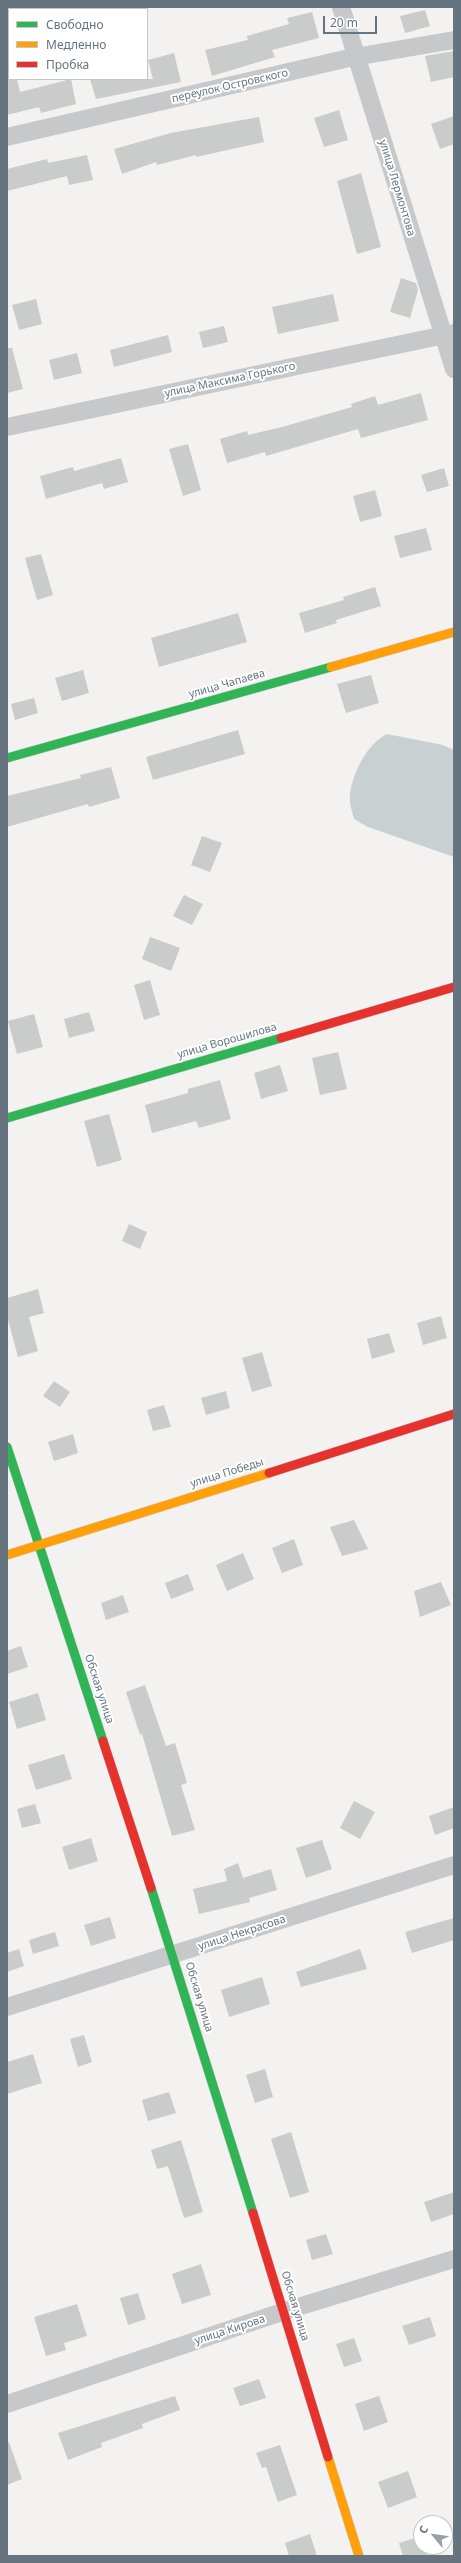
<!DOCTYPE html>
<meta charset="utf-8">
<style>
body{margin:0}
#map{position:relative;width:461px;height:2563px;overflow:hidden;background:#f3f2f1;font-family:"Noto Sans",sans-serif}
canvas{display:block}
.frame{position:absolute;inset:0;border:8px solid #65747e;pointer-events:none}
.legend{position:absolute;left:8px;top:8px;width:140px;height:72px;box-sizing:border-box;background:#fff;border:1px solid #c1c7cb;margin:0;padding:5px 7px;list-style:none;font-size:12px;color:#65747e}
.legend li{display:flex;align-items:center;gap:8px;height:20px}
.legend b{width:20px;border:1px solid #c1c7cb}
.north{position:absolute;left:413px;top:2515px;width:40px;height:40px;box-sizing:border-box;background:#fff;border:1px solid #c1c7cb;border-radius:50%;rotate:299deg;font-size:11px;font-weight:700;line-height:16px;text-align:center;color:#65747e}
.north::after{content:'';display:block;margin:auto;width:14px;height:18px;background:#97a0a6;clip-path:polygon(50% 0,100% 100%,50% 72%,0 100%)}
.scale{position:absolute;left:323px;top:16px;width:54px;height:18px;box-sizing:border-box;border:2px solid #65747e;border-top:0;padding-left:5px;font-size:12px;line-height:14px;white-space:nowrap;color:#65747e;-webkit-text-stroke:3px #fff;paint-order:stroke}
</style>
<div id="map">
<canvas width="461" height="2563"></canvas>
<div class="frame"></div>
<ul class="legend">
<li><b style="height:5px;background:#30b455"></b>Свободно</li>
<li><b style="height:5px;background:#ff9f0a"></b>Медленно</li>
<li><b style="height:5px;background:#e5322d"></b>Пробка</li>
</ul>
<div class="north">С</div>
<div class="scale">20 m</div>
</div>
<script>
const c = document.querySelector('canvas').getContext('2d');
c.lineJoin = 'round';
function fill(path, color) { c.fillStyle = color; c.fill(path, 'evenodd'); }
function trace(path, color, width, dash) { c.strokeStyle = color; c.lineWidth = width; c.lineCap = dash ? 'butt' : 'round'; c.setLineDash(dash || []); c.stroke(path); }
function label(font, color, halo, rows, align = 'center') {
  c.font = font + ' "Noto Sans",sans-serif'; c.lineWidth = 4; c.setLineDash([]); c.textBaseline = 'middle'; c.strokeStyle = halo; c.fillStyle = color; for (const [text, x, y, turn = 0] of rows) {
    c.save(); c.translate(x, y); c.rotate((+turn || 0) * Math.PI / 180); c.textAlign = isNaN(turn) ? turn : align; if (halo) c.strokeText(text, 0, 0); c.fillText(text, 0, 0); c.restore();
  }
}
const water = new Path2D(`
 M387 734 443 745 454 750V857L368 827 354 819C352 811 349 803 350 794 353 772 367 744 387 734Z`);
const building = new Path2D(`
 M425 10 430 26 405 33 400 16Z
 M312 12 319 38 272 50 275 57 212 76 205 50 248 40 247 36 289 24 287 18Z
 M454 51V77L431 82 425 56Z
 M174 53 181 82 96 99 90 79H153L148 60Z
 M9 62V79H17L20 92 71 79 76 104 41 113 39 107 7 115V63Z
 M339 110 348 140 324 147 314 118Z
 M454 116V144L440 149 431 124Z
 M259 117 264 142 196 157V155L157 165 156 162 122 174 114 149 171 133Z
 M87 155 93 180 69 185 67 176 7 191V169L47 159 48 163Z
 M361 173 381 247 357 254 337 181Z
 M401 278 416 283 418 290 410 318 390 312Z
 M333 294 339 321 278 334 272 307Z
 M36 299 42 324 19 330 12 305Z
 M224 326 228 342 203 348 199 332Z
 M168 335 172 352 114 367 110 350Z
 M7 348H12L23 389 7 393Z
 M77 353 82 373 54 380 49 360Z
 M421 393 428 420 361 438 358 429 266 456 265 452 227 463 220 439 247 431 248 435 282 427 352 407 351 404 375 396 378 405Z
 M188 444 201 490 183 496 169 449Z
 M121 458 128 482 104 489 102 483 46 499 40 476 73 467 74 471Z
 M444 468 449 486 427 492 421 475Z
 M375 490 382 516 360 522 353 496Z
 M426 528 432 550 400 558 394 536Z
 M41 554 53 595 37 600 25 558Z
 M375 587 381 606 336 620 337 623 305 633 299 613 344 600 343 597Z
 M238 613 247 642 159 667 151 638Z
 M83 670 89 693 62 701 55 678Z
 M371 675 379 703 346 713 337 684Z
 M34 698 38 713 15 720 11 704Z
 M238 730 245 754 153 780 146 757Z
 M111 767 120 798 89 807 88 804 7 827V796L81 778 80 775Z
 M202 836 222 843 210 872 191 865Z
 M184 895 203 904 192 925 173 916Z
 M150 937 180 948 171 971 142 959Z
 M150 980 160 1015 144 1020 134 985Z
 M89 1012 95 1031 69 1038 64 1019Z
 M34 1014 43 1047 17 1054 8 1021Z
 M338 1052 347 1089 320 1095 312 1058Z
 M280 1065 288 1091 261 1099 254 1073Z
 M220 1080 231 1119 199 1128 196 1121 152 1133 145 1105 188 1093V1089Z
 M109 1114 122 1160 97 1167 84 1121Z
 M129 1224 147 1232 140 1249 122 1241Z
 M38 1289 44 1313 29 1317 38 1351 18 1357 7 1316V1298Z
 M441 1316 447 1338 423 1345 417 1323Z
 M389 1333 395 1352 372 1359 367 1339Z
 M262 1352 272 1386 252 1392 242 1358Z
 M54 1381 70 1392 60 1407 43 1396Z
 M226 1391 230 1408 206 1415 201 1398Z
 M164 1405 171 1427 153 1431 147 1410Z
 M73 1434 78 1453 54 1461 48 1442Z
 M354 1520 368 1549 342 1556 330 1527Z
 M294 1539 303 1565 282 1573 272 1548Z
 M243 1553 254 1579 227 1591 216 1565Z
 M188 1574 194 1590 171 1599 165 1583Z
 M441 1582 451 1605 420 1617 414 1591Z
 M123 1595 129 1612 106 1620 101 1603Z
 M21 1646 28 1667 7 1674V1651Z
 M145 1685 166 1746 175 1743 187 1783 181 1785 195 1830 172 1836 142 1734 140 1735 126 1692Z
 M38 1693 46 1720 17 1729 9 1702Z
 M64 1754 72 1779 36 1790 28 1765Z
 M354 1801 375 1812 360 1839 340 1828Z
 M35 1804 41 1823 22 1828 17 1809Z
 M454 1807V1828L435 1835 429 1816Z
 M91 1838 98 1861 69 1870 62 1847Z
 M322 1840 332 1869 306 1878 296 1848Z
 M238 1863 243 1878 271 1869 277 1890 249 1898 250 1902 199 1914 193 1889 227 1881 224 1869Z
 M110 1917 116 1938 91 1946 84 1925Z
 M454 1918V1940L412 1953 405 1932Z
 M55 1932 59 1946 33 1954 29 1940Z
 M19 1949 24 1966 7 1972V1953Z
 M360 1949 367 1969 301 1987 296 1972Z
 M262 1977 270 2004 229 2017 221 1990Z
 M84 2035 92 2062 78 2067 70 2039Z
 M33 2054 42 2083 7 2094V2062Z
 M265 2069 273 2097 255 2103 246 2075Z
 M169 2092 176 2113 148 2121 142 2100Z
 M291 2132 309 2192 290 2198 271 2139Z
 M181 2140 203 2212 184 2218 168 2166 157 2169 151 2150Z
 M454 2192V2214L431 2222 424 2202Z
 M326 2234 333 2254 312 2260 306 2240Z
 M201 2264 211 2295 182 2304 172 2274Z
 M138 2293 146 2319 128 2325 120 2298Z
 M77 2304 87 2336 64 2343 66 2350 46 2356 34 2317Z
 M430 2317 436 2336 409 2345 402 2326Z
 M354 2338 362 2361 344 2367 336 2344Z
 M259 2379 266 2398 240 2406 233 2388Z
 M175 2396 180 2410 142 2424 143 2428 101 2443 102 2447 68 2460 58 2433Z
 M379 2396 388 2422 364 2431 355 2404Z
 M7 2442H9L22 2479 7 2485Z
 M280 2445 297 2495 278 2502 266 2467 262 2468 256 2453Z
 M408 2471 417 2497 388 2508 378 2482Z
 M310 2534 317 2556H289L285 2543Z
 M421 2536V2547H425L427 2556H403L399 2543Z`);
const street = new Path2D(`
 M341 7 454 369
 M7 137 349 58 454 40
 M7 427 454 333
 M7 2007 454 1865
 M7 2404 285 2311 454 2259`);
const fast = new Path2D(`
 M7 758 331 667
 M7 1118 281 1038
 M7 1447 103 1741
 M151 1888 253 2213`);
const slow = new Path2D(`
 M331 667 454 632
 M7 1555 269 1473
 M328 2457 359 2556`);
const jam = new Path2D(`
 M281 1038 454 987
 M269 1473 454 1414
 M103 1741 151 1888
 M253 2213 328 2457`);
const streetNames = [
 ["переулок Островского",230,86,-13],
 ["улица Лермонтова",397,188,73],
 ["улица Максима Горького",230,380,-12],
 ["улица Чапаева",227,684,-16],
 ["улица Ворошилова",227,1041,-16],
 ["улица Победы",227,1473,-17],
 ["Обская улица",99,1689,72],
 ["улица Некрасова",242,1933,-18],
 ["Обская улица",199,1997,73],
 ["Обская улица",295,2306,73],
 ["улица Кирова",230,2330,-18]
];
fill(water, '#c8d0d2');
fill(building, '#cacbcb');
trace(fast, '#d0d0d0', 10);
trace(slow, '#d0d0d0', 10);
trace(jam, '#d0d0d0', 10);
trace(street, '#c7c8c9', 18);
trace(fast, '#30b455', 9);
trace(slow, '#ff9f0a', 9);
trace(jam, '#e5322d', 9);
label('11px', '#65747e', '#fff', streetNames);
</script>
